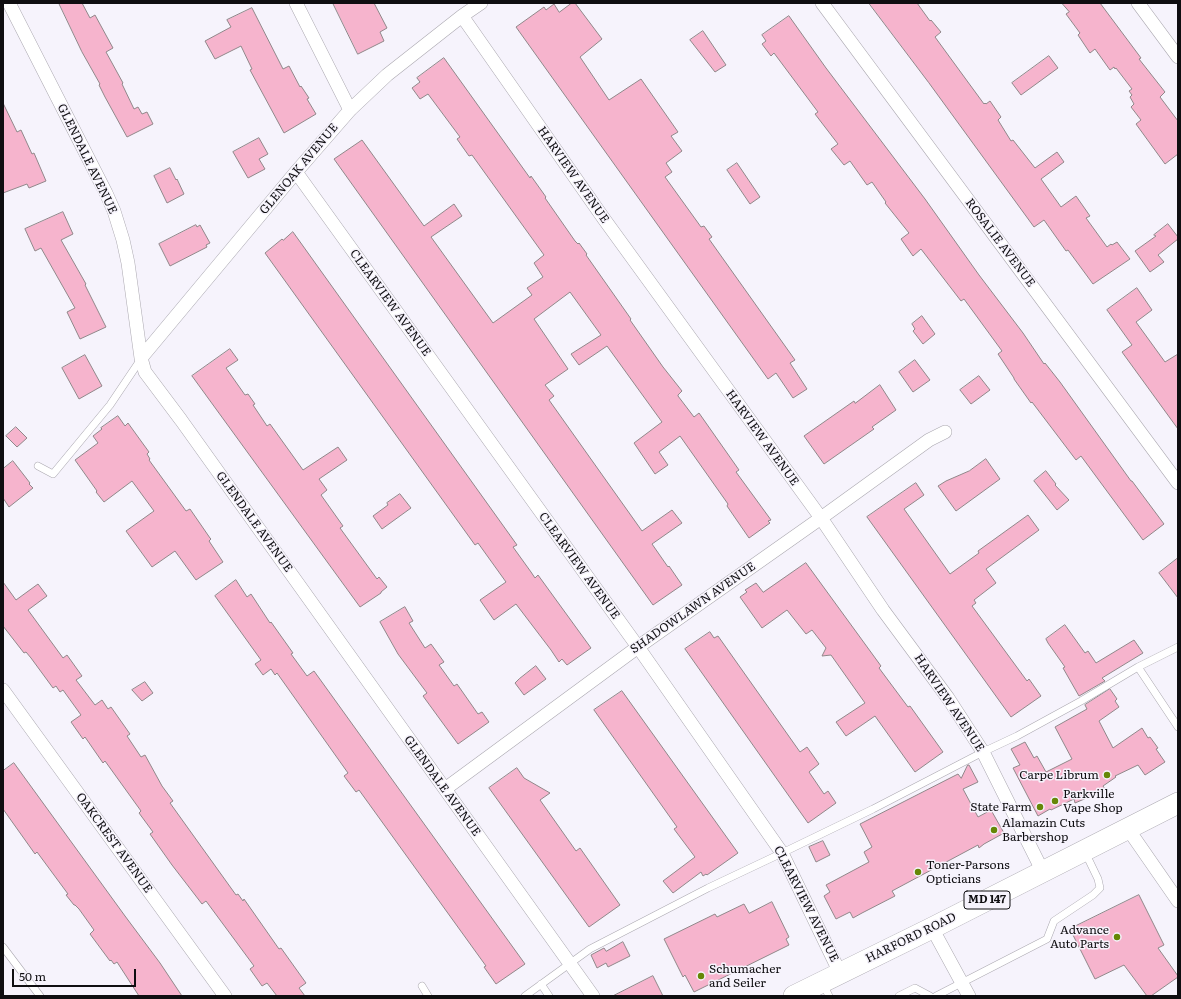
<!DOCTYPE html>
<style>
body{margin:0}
#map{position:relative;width:1181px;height:999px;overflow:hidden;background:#f6f3fc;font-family:Literata,serif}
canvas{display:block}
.frame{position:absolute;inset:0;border:4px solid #0f0e11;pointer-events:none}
.scale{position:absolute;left:12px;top:969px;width:124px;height:18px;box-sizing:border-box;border:2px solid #0f0e11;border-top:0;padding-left:5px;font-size:12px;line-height:14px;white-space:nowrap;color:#0f0e11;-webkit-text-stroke:3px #f6f3fc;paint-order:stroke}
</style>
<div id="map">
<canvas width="1181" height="999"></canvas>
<div class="frame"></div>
<div class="scale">50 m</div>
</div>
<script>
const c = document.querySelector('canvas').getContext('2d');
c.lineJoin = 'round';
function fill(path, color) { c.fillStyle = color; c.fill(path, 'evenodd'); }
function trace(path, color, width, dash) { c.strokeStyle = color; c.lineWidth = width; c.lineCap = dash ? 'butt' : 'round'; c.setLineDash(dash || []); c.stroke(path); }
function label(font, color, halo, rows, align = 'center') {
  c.font = font + ' Literata,serif'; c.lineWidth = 3; c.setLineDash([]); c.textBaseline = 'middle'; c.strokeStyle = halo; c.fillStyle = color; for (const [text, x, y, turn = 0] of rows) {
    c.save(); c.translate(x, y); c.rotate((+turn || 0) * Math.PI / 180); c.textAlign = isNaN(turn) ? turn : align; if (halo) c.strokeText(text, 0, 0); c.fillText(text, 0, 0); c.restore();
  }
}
const building = new Path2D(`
 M59 3H82L90 18 95 15 113 48 106 52 123 83 122 84 134 109 138 107 142 114 147 112 153 124 127 137 105 97 99 85 100 84 82 52Z
 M333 3H374L387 28 380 32 384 41 358 54Z
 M572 3H575L602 39 580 57 609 100 641 79 678 132 671 136 682 151 666 163 672 172 665 177 701 227 704 226 712 237 709 239 795 360 790 363 807 389 793 398 776 373 768 379 516 27 544 7 546 10 554 4 559 12Z
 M869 3H917L930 21 931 20 941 32 935 37 984 104 985 103 986 104 990 101 1001 117 998 120 1011 141 1013 140 1035 168 1057 152 1064 162 1041 179 1061 207 1076 196 1090 216 1086 218 1107 247 1111 244 1112 245 1117 242 1130 259 1093 284 1068 250 1066 251 1044 220 1034 227 929 83Z
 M1062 3H1100L1141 58 1139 59 1165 92 1160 97 1178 121V154L1165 164 1136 124 1141 120 1131 107 1134 104 1130 97 1132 95 1129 91 1132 89 1116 68 1115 69 1114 67 1110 70 1095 49 1090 53 1078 35 1080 33 1066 14 1069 12Z
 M252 8 283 69 289 66 300 87 301 86 309 98 307 99 316 114 284 133 250 70 252 69 241 46 215 59 205 41 231 27 227 20Z
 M789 16 826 68 925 199 979 275 1023 333 1044 364 1045 363 1060 382 1131 481H1132L1164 524 1143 540 1081 456 1076 460 1032 402 1031 403 1014 379V378L998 354 1002 351 964 299 961 301 921 249 913 256 901 239 909 233 885 203 886 202 872 182 867 185 850 161 844 165 831 149 838 144 815 114 818 112 774 53 771 56 762 44 766 41 762 35Z
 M703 31 726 65 715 72 690 40Z
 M1049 56 1058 68 1021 95 1012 83Z
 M444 58 530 178 531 176 546 197 545 198 575 241 578 244 579 243 587 254 586 255 631 319 630 320 663 367 682 391 678 395V396L694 417 699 413 739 470 736 472 771 520 768 521 770 523 749 538 727 506 728 504 680 436 659 452 668 465 655 474 634 443 662 422 607 346 579 365 571 354 601 335 570 292 534 319 568 369 545 385 554 396 549 400 642 531 672 510 682 523 652 544 668 567 669 566 682 585 653 605 334 159 362 140 424 226 454 204 462 216 431 237 493 323 532 295 527 288 543 277 534 263 544 255 472 155 469 156 457 139 460 137 428 94 420 99 412 88 420 82 417 78Z
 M3 103 17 132 21 130 32 154 34 153 46 181 29 188 27 184 3 193Z
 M259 138 268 154 259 159 265 169 248 178 233 152Z
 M737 163 760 197 750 204 727 170Z
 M170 168 176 180 177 179 184 194 167 203 154 176Z
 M63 212 73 234 61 240 86 284 85 285 106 327 80 339 67 312 75 308 41 248 35 251 25 229Z
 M1168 224 1178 237V239L1158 255 1164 262 1150 272 1135 251 1156 236 1154 235Z
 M196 225 197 227 200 225 210 243 206 245 207 247 170 266 159 244Z
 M293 232 517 545 513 547 531 572 535 578 538 575 591 648 567 665 562 659 559 662 551 650 516 604 494 620 480 600 506 582 478 543 475 545 265 253 282 239 283 240Z
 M1137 288 1152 310 1136 322 1165 362 1178 354V429L1122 352 1132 345 1107 310Z
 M922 316 935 334 923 344 913 331 915 329 912 324Z
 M230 349 238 360 226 368 245 395 248 394 255 404 253 405 267 426 270 424 303 470 338 447 347 460 319 479 327 490 321 495 343 526 340 528 377 579 379 577 387 587 381 592V593L360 607 192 376Z
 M85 355 102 386 79 399 62 368Z
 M915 360 930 380 913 392 899 372Z
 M979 376 990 390 971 404 960 390Z
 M880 385 896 410 872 427 874 429 824 464 804 436 854 401 855 403Z
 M118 416 125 426 128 423 141 441 149 452 147 454 150 459 149 460 186 511 190 509 210 538 211 539 209 541 223 562 196 580 175 551 152 567 126 531 154 511 132 481 104 502 96 492 97 491 75 460 98 443 93 436 102 429 101 428Z
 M16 427 27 438 17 447 6 436Z
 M986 459 1000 479 956 511 938 486 946 481 969 471Z
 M13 461 30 483 29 484 33 488 9 507 3 498V469Z
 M1046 471 1056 484 1055 485 1069 500 1057 510 1034 481Z
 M916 483 924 495 904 509 950 574 979 553 978 551 1028 515 1039 530 986 569 996 583 974 600 976 603 972 606 1027 681 1029 679 1041 696 1011 717 867 517Z
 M400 494 411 508 382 529 373 516 388 505 387 503Z
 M1178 558V598L1159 573Z
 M806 563 881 666 879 668 908 707 910 706 943 752 915 772 875 716 846 736 836 722 865 703 831 655 822 656 826 648 812 630 806 634 787 610 762 628 740 597 747 592 745 590 756 583 763 592Z
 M236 580 247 597 251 594 270 623 271 622 293 653 291 654 307 676 314 671 525 964 496 984 484 967 486 966 359 790 356 792 344 776 348 773 277 673 275 675 271 669 263 675 255 664 261 660 215 596Z
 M3 582 16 600 38 584 47 596 28 610 63 658 67 655 82 676 76 680 95 705 102 700 108 709 111 707 130 734 127 736 141 757 145 755 162 786 173 801 170 803 236 895 238 894 243 901 244 899 279 949 281 948 306 983 299 988 305 996H277L267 983 262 986 250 969 254 966 206 901 202 904 172 865 150 834 153 832 139 813 141 811 105 761 103 763 85 737 83 739 71 722 81 715 63 690 60 692 56 686 53 688 31 658 26 652 24 653 3 626Z
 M405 607 413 621 409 623 425 648 431 644 444 662 439 665 454 686 457 684 478 714 482 712 489 722 458 744 423 696 427 693 398 654 380 622Z
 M1065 625 1085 653 1088 651 1096 663 1134 640 1143 653 1102 678 1105 681 1079 696 1063 668 1065 667 1048 643 1046 639Z
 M710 632 714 638 718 636 800 752 807 747 819 764 809 772 824 794 828 791 836 803 808 823 685 649Z
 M536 666 546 679 524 695 515 683 519 679Z
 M145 682 153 693 142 701 132 690Z
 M1110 689 1117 699 1115 701 1119 707 1099 721 1113 748 1142 728 1148 738 1150 737 1158 748 1156 749 1165 762 1145 775 1138 765 1115 776 1116 777 1103 786 1105 789 1089 797 1075 803 1074 799 1051 810 1050 809 1038 816 1013 768 1020 765 1011 749 1025 742 1034 758 1037 756 1046 772 1072 759 1055 727 1087 709 1085 705Z
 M622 691 738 853 707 875 706 874 703 876 701 872 673 893 663 881 695 857 674 829 677 827 594 710Z
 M14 763 125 916 160 963 182 996H139L117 962 114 964 111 960 110 961 90 934 94 930 79 909 75 905H74L66 895 68 894 37 852 35 854 3 809V771Z
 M968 765H969L978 782 963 789 978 817 991 810 1004 833 984 844 979 848 978 845 892 891 895 896 862 913 853 918 850 912 836 919 824 896 830 892 826 885 869 862 864 852 872 847 860 824 958 774 961 778Z
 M517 768 524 778 550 793 540 800 576 851 580 848 620 905 589 927 489 788Z
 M823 841 830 855 816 862 809 847Z
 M1139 895 1164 945 1158 948 1178 976V977L1151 996H1147L1124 965 1095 979 1070 929Z
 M772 902 789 937 786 939 789 945 694 992 685 975 683 977 664 939 715 914 717 917 744 904 749 913Z
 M623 942 630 956 608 967 606 963 597 968 591 955 604 948 606 951Z
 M653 976 663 996H613Z`);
const service = new Path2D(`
 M38 466 53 474 110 405 141 359
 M1138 667 1178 727
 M3 947 40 996
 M541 984 549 996
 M823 984 829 996
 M422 986 428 996
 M525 996 590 949 708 888 782 853 873 809 983 752 1017 736 1081 701 1138 667 1178 647
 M899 996 915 988 930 996
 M936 996 1047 939 1054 921 1093 895 1100 888 1098 879 1085 852`);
const minor = new Path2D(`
 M9 3 106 193 114 211 123 240 128 263 141 358 145 372 181 420 593 996
 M296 3 350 110
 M822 3 1178 483
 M1138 3 1178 57
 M462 16 604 219 821 518 883 610 948 698 983 752 1043 872
 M296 172 638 647 782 853 840 973
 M141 358 296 172 350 110 387 75 462 16 481 3
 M3 690 225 996
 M445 789 638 647 821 518 929 440 945 432
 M1128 829 1178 901
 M932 928 969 996`);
const primary = new Path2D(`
 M794 996 932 928 1178 803`);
const markers = [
 [1107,775,4,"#658706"],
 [1055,801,4,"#658706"],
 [1040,807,4,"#658706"],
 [994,830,4,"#658706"],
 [918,872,4,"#658706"],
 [1117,937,4,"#658706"],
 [701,976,4,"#658706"]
];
const shields = [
 [987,900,46]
];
const shieldNames = [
 ["MD 147",987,900]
];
const streetNames = [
 ["GLENDALE AVENUE",87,159,64],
 ["GLENOAK AVENUE",299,169,-50],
 ["HARVIEW AVENUE",573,175,55],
 ["ROSALIE AVENUE",1000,243,53],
 ["CLEARVIEW AVENUE",390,303,54],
 ["HARVIEW AVENUE",762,438,54],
 ["GLENDALE AVENUE",254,522,54],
 ["CLEARVIEW AVENUE",579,566,54],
 ["SHADOWLAWN AVENUE",693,608,-35],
 ["HARVIEW AVENUE",949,703,56],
 ["GLENDALE AVENUE",442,786,54],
 ["OAKCREST AVENUE",114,843,54],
 ["CLEARVIEW AVENUE",806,904,63],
 ["HARFORD ROAD",911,938,-26]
];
const poiNames = [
 ["Carpe Librum",1099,775,"right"],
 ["Parkville",1063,794],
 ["Vape Shop",1063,808],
 ["State Farm",1032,807,"right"],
 ["Alamazin Cuts",1002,823],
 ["Barbershop",1002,837],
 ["Toner-Parsons",926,865],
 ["Opticians",926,879],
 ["Advance",1109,930,"right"],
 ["Auto Parts",1109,944,"right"],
 ["Schumacher",709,969],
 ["and Seiler",709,983]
];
fill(building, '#f6b4cd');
trace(building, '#90878a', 1);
trace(service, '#aaa7af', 8);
trace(minor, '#aaa7af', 14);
trace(primary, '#aaa7af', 22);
trace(service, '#fff', 7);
trace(minor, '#fff', 13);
trace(primary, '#fff', 21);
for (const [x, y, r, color] of markers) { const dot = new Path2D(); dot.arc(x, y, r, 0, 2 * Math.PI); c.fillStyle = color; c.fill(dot); trace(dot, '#f6f3fc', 1.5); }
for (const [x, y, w] of shields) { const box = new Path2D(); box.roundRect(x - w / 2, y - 9, w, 18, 3); c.fillStyle = '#f6f3fc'; c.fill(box); trace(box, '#0f0e11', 1); }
label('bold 11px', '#0f0e11', null, shieldNames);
label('12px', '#0f0e11', '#f6f3fc', streetNames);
label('12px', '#0f0e11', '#f6f3fc', poiNames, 'left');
</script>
